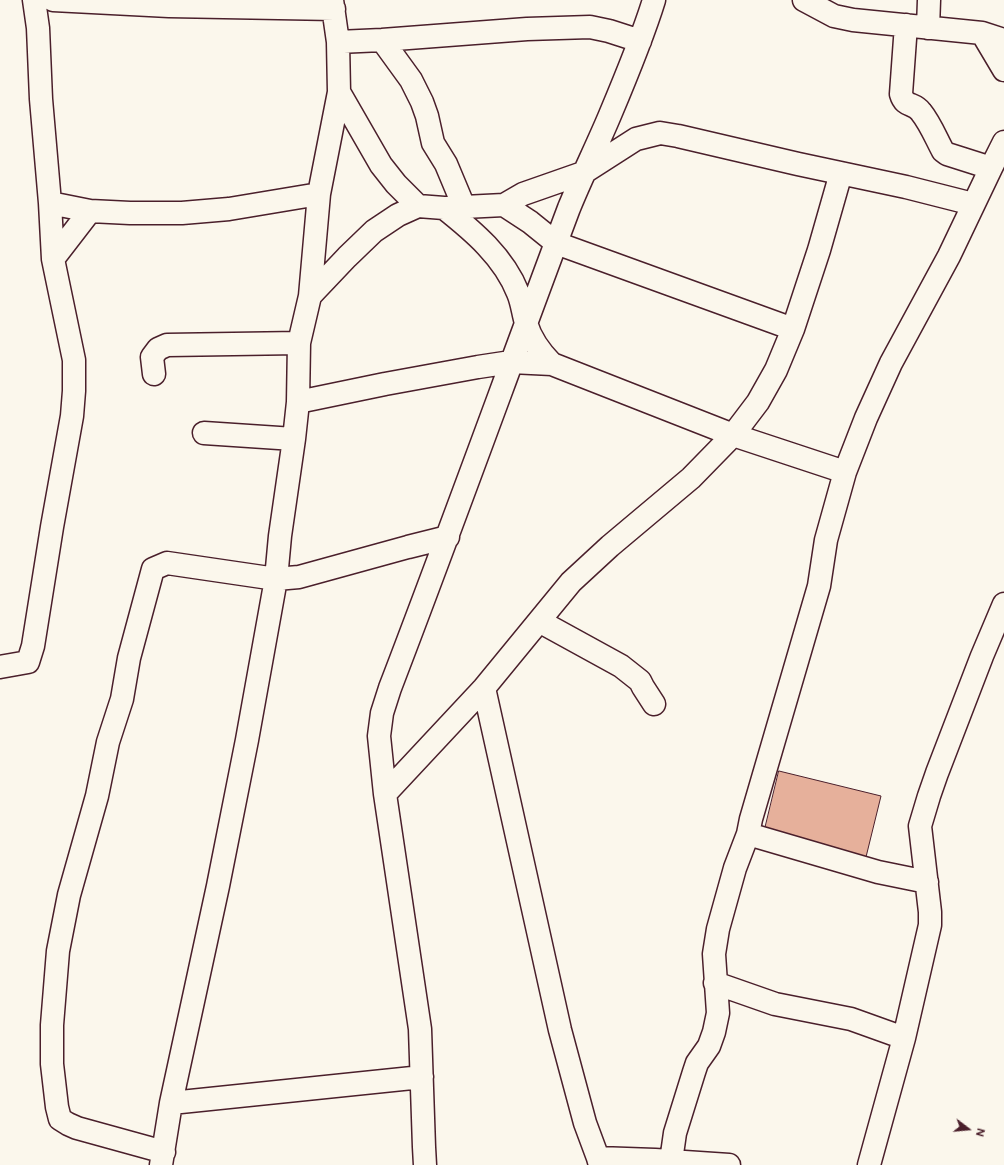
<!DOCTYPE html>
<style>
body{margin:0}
#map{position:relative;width:1004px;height:1165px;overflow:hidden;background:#fbf7ec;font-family:"Balsamiq Sans",sans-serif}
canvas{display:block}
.north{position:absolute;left:948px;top:1109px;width:40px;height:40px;-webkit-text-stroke:3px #fbf7ec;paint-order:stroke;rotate:106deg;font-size:11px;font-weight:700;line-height:16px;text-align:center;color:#4a1f2b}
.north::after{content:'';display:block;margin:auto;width:14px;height:18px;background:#4a1f2b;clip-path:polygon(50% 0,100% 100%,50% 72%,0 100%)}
</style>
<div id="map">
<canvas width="1004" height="1165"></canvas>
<div class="north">N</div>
</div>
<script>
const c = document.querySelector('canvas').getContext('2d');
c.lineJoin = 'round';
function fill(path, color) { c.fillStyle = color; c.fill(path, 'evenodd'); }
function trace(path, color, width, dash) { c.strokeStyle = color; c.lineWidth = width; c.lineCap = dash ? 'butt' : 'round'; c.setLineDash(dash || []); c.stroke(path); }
const building = new Path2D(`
 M779 771 881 796 866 857 764 833Z`);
const minor = new Path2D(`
 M53 0 169 6 334 9
 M804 0 834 16 853 20 982 33 1004 40
 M906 25 901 94C905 108 914 102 921 112 930 123 936 138 943 151L947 154 991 168
 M928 28 929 0
 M982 33 1004 70
 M382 40 411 80 422 102 427 116 433 143 446 164 464 207
 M338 42 382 40 527 29 590 27 609 31 640 41
 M339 92 381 165 396 184 418 206
 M50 203 90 211 130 213H182L229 209 319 194
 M504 205 530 222 556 243 793 329
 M444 208C473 231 504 257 518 293 522 302 523 313 526 323 531 340 540 352 552 364
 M53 259 90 211
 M310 296 347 257 374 231 398 215 418 206 444 208 504 205 523 194 583 173 636 139 660 133 678 136 798 164 906 187 973 204
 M154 374 152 357 158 349 167 345 299 343
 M298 402 385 384 478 367 511 362 552 364 733 435 845 472
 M204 433 294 439
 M539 621 621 666 640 681 643 687 654 704
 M0 667 28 662 33 646 52 527 72 416 74 391V360L53 259 50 203 41 99 38 28 34 0
 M484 688 560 1030 585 1123 598 1158 600 1165
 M385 794 484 688 571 582 610 546 691 478 733 435 758 402 776 370 793 329 819 250 841 173
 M748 834 878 872 927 882
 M715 983 775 1004 851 1019 904 1038
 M171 1103 422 1077
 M164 1152 77 1128 68 1124 60 1119 57 1107 52 1064V1025L58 951 69 895 97 796 108 742 122 699 129 658 153 569 167 563 276 579 299 577 408 547 448 537
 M598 1158 655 1160 729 1165
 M671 1161 675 1133 694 1072 697 1063 709 1046 714 1032 718 1013 714 954 718 929 735 868 748 834 751 819 819 586 826 540 845 472 866 418 891 363 949 256 991 168 1004 142
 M161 1165 171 1103 218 886 247 740 276 579 280 536 294 439 298 402 299 343 310 296 319 194 339 92 338 42 332 0
 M425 1165 424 1147 420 1029 385 794 379 736 382 713 390 688C451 529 509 368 569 208 582 176 597 146 610 115 626 77 642 39 654 0
 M869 1165 904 1038 930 925V912L920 826 929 796 937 773 982 656 1004 604`);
fill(building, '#e6b09b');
trace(building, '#4a1f2b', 1);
trace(minor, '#4a1f2b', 25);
trace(minor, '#fbf7ec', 22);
</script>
